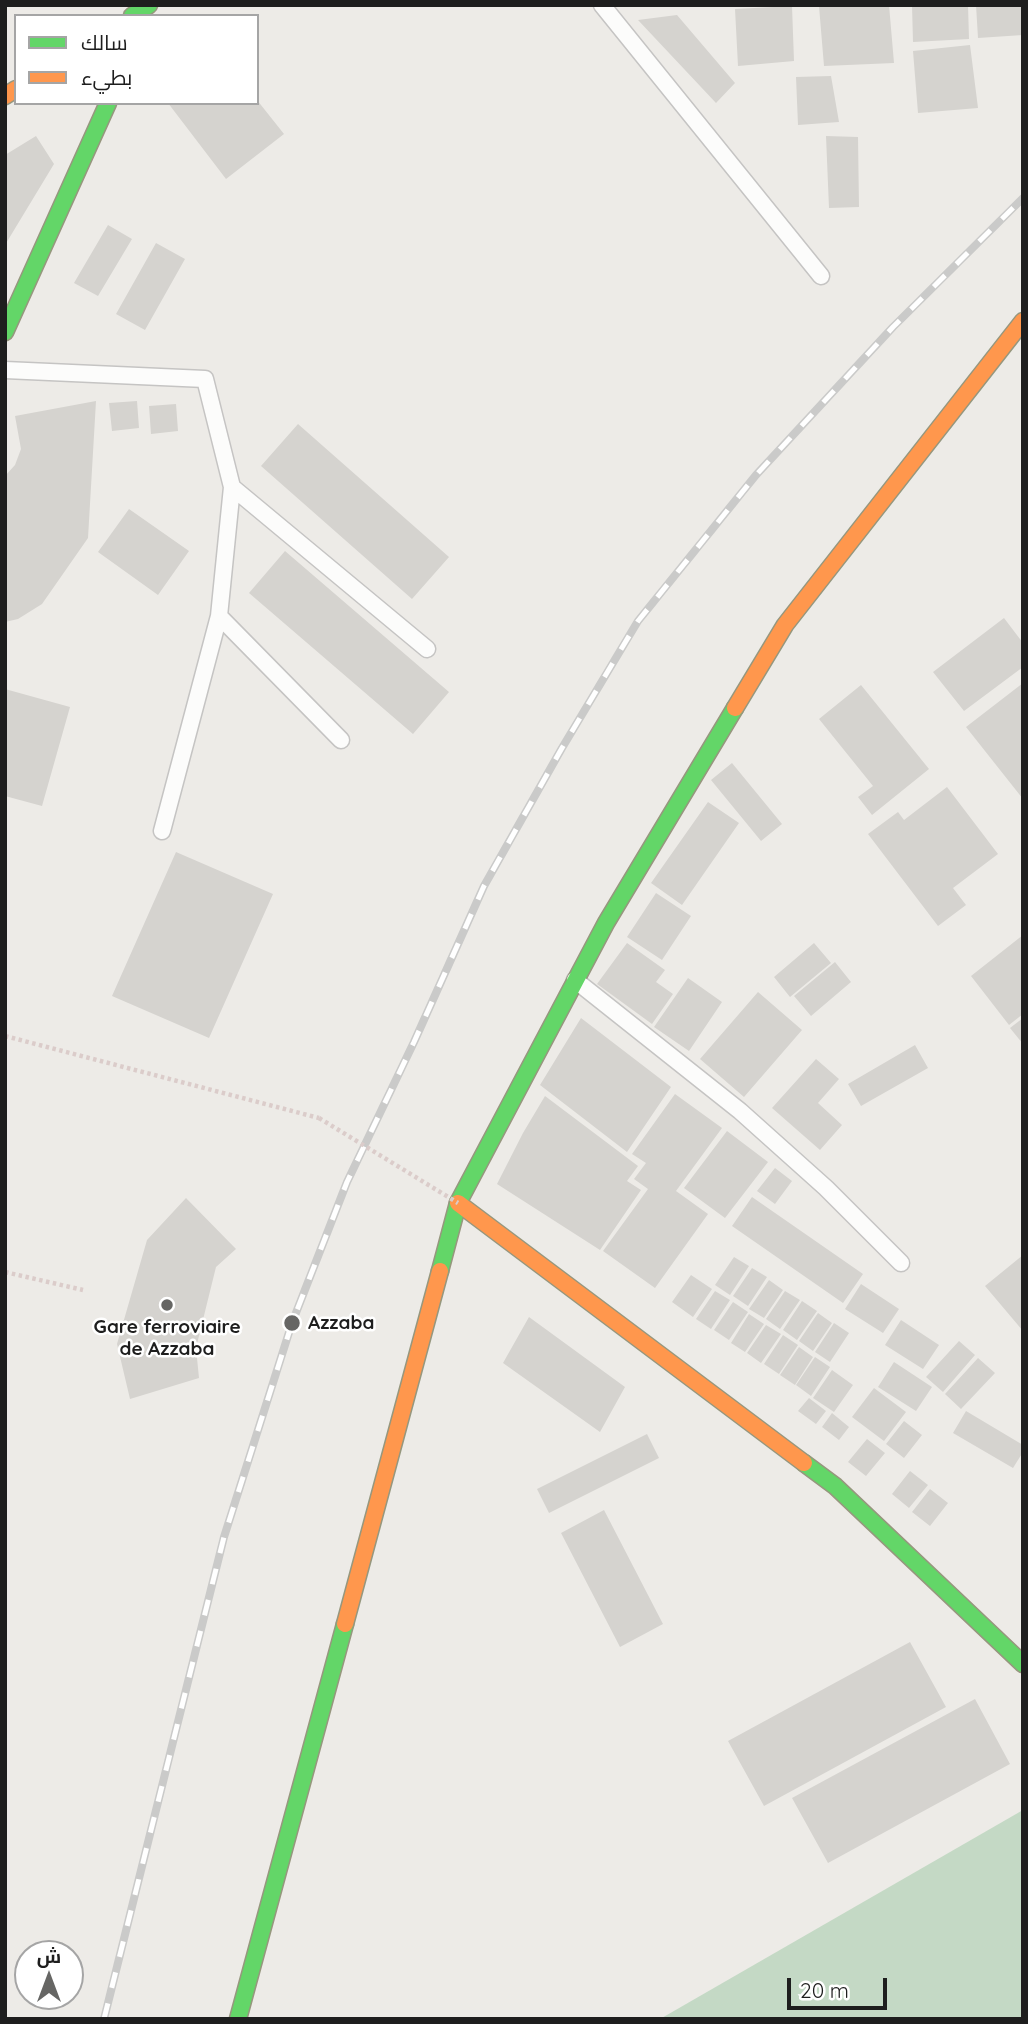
<!DOCTYPE html>
<meta charset="utf-8">
<style>
body{margin:0}
#map{position:relative;width:1028px;height:2024px;overflow:hidden;background:#edebe7;font-family:Quicksand,Cairo,sans-serif}
canvas{display:block}
.frame{position:absolute;inset:0;border:7px solid #1e1e1e;pointer-events:none}
.legend{position:absolute;left:14px;top:14px;width:245px;height:91px;box-sizing:border-box;background:#fff;border:2px solid #a5a5a5;margin:0;padding:9px 12px;list-style:none;font-size:21px;color:#1e1e1e}
.legend li{display:flex;align-items:center;gap:14px;height:35px}
.legend b{width:35px;border:2px solid #a5a5a5}
.north{position:absolute;left:14px;top:1940px;width:70px;height:70px;box-sizing:border-box;background:#fff;border:2px solid #a5a5a5;border-radius:50%;rotate:0deg;font-size:19px;font-weight:700;line-height:28px;text-align:center;color:#1e1e1e}
.north::after{content:'';display:block;margin:auto;width:24px;height:32px;background:#666664;clip-path:polygon(50% 0,100% 100%,50% 72%,0 100%)}
.scale{position:absolute;left:787px;top:1978px;width:100px;height:32px;box-sizing:border-box;border:4px solid #1e1e1e;border-top:0;padding-left:9px;font-size:21px;line-height:24px;white-space:nowrap;color:#1e1e1e;-webkit-text-stroke:5px #fff;paint-order:stroke}
</style>
<div id="map">
<canvas width="1028" height="2024"></canvas>
<div class="frame"></div>
<ul class="legend">
<li><b style="height:9px;background:#63d668"></b>سالك</li>
<li><b style="height:9px;background:#ff974d"></b>بطيء</li>
</ul>
<div class="north">ش</div>
<div class="scale">20 m</div>
</div>
<script>
const c = document.querySelector('canvas').getContext('2d');
c.lineJoin = 'round';
function fill(path, color) { c.fillStyle = color; c.fill(path, 'evenodd'); }
function trace(path, color, width, dash) { c.strokeStyle = color; c.lineWidth = width; c.lineCap = dash ? 'butt' : 'round'; c.setLineDash(dash || []); c.stroke(path); }
function label(font, color, halo, rows, align = 'center') {
  c.font = font + ' Quicksand,sans-serif'; c.lineWidth = 5; c.setLineDash([]); c.textBaseline = 'middle'; c.strokeStyle = halo; c.fillStyle = color; for (const [text, x, y, turn = 0] of rows) {
    c.save(); c.translate(x, y); c.rotate((+turn || 0) * Math.PI / 180); c.textAlign = isNaN(turn) ? turn : align; if (halo) c.strokeText(text, 0, 0); c.fillText(text, 0, 0); c.restore();
  }
}
const cemetery = new Path2D(`
 M1023 1810V2019H660Z`);
const building = new Path2D(`
 M889 5 894 63 824 66 819 6Z
 M912 5H968L969 39 913 42Z
 M976 5H1023V35L978 38Z
 M792 6 794 61 738 66 735 9Z
 M677 15 735 83 716 103 638 20Z
 M970 45 978 108 918 113 913 51Z
 M831 76 839 122 798 125 796 77Z
 M257 100 284 134 226 179 168 103H257Z
 M36 136 54 164 5 245V155Z
 M826 136 858 137 859 207 829 208Z
 M108 225 132 239 98 296 74 283Z
 M156 243 185 259 145 330 116 314Z
 M96 401 88 538 42 604 18 619 5 622V476L15 465 21 449 15 416Z
 M137 401 139 428 112 431 109 403Z
 M176 404 178 431 151 434 149 406Z
 M298 424 449 557 412 599 261 466Z
 M129 509 189 551 158 595 98 552Z
 M285 551 449 692 413 734 249 593Z
 M1004 618 1023 643V667L964 711 933 672Z
 M1023 683V799L966 727Z
 M861 685 929 769 872 815 858 797 873 786 819 719Z
 M5 689 70 707 42 806 5 796Z
 M732 763 782 824 761 841 711 780Z
 M947 787 998 854 953 888 966 905 938 926 868 834 898 812 904 820Z
 M708 802 739 823 682 905 651 883Z
 M176 852 273 894 209 1038 112 996Z
 M656 893 691 916 662 960 627 937Z
 M1023 935V1014L1009 1025 971 976Z
 M627 943 665 970 656 982 673 994 652 1024 597 984Z
 M814 943 831 963 790 997 774 977Z
 M835 962 851 982 811 1016 794 996Z
 M688 978 722 1002 689 1051 654 1027Z
 M758 992 802 1030 744 1097 700 1059Z
 M581 1018 671 1087 627 1152 540 1085Z
 M1023 1018V1044L1010 1028Z
 M915 1045 928 1068 861 1106 848 1084Z
 M816 1059 839 1079 818 1103 842 1125 820 1150 772 1108Z
 M675 1094 722 1128 676 1191 708 1214 655 1288 603 1251 648 1189 634 1179 646 1163 632 1154Z
 M545 1096 638 1166 627 1181 641 1190 600 1250 497 1184 523 1133Z
 M727 1131 768 1162 725 1218 684 1188Z
 M775 1168 792 1181 775 1204 757 1191Z
 M752 1197 863 1274 843 1303 732 1226Z
 M186 1198 236 1249 216 1267 196 1348 199 1378 130 1399 117 1344 147 1240Z
 M1023 1255V1331L985 1286Z
 M734 1257 749 1266 730 1295 715 1285Z
 M752 1268 767 1277 748 1306 733 1296Z
 M691 1275 712 1289 693 1317 672 1302Z
 M769 1280 783 1290 764 1318 749 1309Z
 M861 1284 899 1309 883 1333 845 1309Z
 M715 1291 730 1300 711 1329 696 1319Z
 M785 1291 800 1300 780 1329 766 1319Z
 M802 1301 817 1311 797 1340 783 1330Z
 M733 1302 748 1312 729 1340 714 1330Z
 M818 1313 832 1323 813 1351 799 1341Z
 M749 1314 764 1324 745 1352 731 1343Z
 M529 1317 625 1387 600 1432 503 1363Z
 M901 1320 939 1345 923 1369 885 1345Z
 M834 1323 849 1333 830 1362 815 1352Z
 M766 1325 781 1334 761 1363 747 1353Z
 M783 1335 798 1345 779 1374 764 1364Z
 M959 1341 975 1355 943 1392 926 1377Z
 M799 1347 813 1357 795 1385 780 1375Z
 M815 1357 830 1367 811 1396 796 1385Z
 M978 1358 995 1373 961 1409 945 1394Z
 M894 1362 932 1387 916 1411 878 1387Z
 M832 1370 853 1385 834 1412 813 1398Z
 M874 1388 906 1412 884 1441 852 1417Z
 M809 1398 826 1411 816 1424 798 1411Z
 M966 1411 1023 1445V1452L1013 1468 953 1433Z
 M832 1413 849 1427 839 1440 822 1427Z
 M904 1421 922 1435 904 1458 886 1444Z
 M647 1434 659 1458 549 1513 537 1489Z
 M867 1439 885 1453 866 1476 848 1462Z
 M910 1471 928 1485 909 1508 892 1494Z
 M930 1489 948 1503 930 1526 912 1512Z
 M604 1510 663 1624 620 1647 561 1533Z
 M910 1642 946 1707 764 1806 728 1741Z
 M975 1699 1010 1764 828 1863 792 1798Z`);
const path = new Path2D(`
 M5 1036 319 1118
 M5 1272 83 1290`);
const lane = new Path2D(`
 M602 5 821 276
 M5 370 205 379 232 487 427 649
 M219 616 341 740
 M162 831 219 616 232 487
 M575 980 740 1111 826 1188 901 1263`);
const fast = new Path2D(`
 M132 16 149 5
 M5 332 108 103
 M440 1271 458 1203 606 923 735 708
 M804 1463 835 1486 1023 1664
 M238 2019 345 1624`);
const slow = new Path2D(`
 M5 96 16 89
 M735 708 785 625 1023 321
 M458 1203 804 1463
 M345 1624 440 1271`);
const rail = new Path2D(`
 M104 2019 224 1537 292 1323 347 1182 414 1042 484 886 562 748 638 621 756 475 893 327 1023 198`);
const pathBridge = new Path2D(`
 M319 1118 458 1203`);
const markers = [
 [167,1305,7,"#666664"],
 [292,1323,9,"#666664"]
];
const poiNames = [
 ["Azzaba",308,1323],
 ["Gare ferroviaire",167,1327,"center"],
 ["de Azzaba",167,1349,"center"]
];
fill(cemetery, '#c4d9c5');
fill(building, '#d5d3cf');
trace(lane, '#c5c4c3', 19);
trace(fast, '#96977e', 19);
trace(slow, '#96977e', 19);
trace(path, '#dbccca', 4.5, [3.5, 3.5]);
trace(lane, '#fcfcfb', 16);
trace(fast, '#63d668', 16);
trace(slow, '#ff974d', 16);
trace(rail, '#cacac9', 8);
trace(rail, '#fff', 5, [16]);
trace(pathBridge, '#dbccca', 4.5, [3.5, 3.5]);
for (const [x, y, r, color] of markers) { const dot = new Path2D(); dot.arc(x, y, r, 0, 2 * Math.PI); c.fillStyle = color; c.fill(dot); trace(dot, '#fff', 2.5); }
label('bold 19px', '#1e1e1e', '#fff', poiNames, 'left');
</script>
